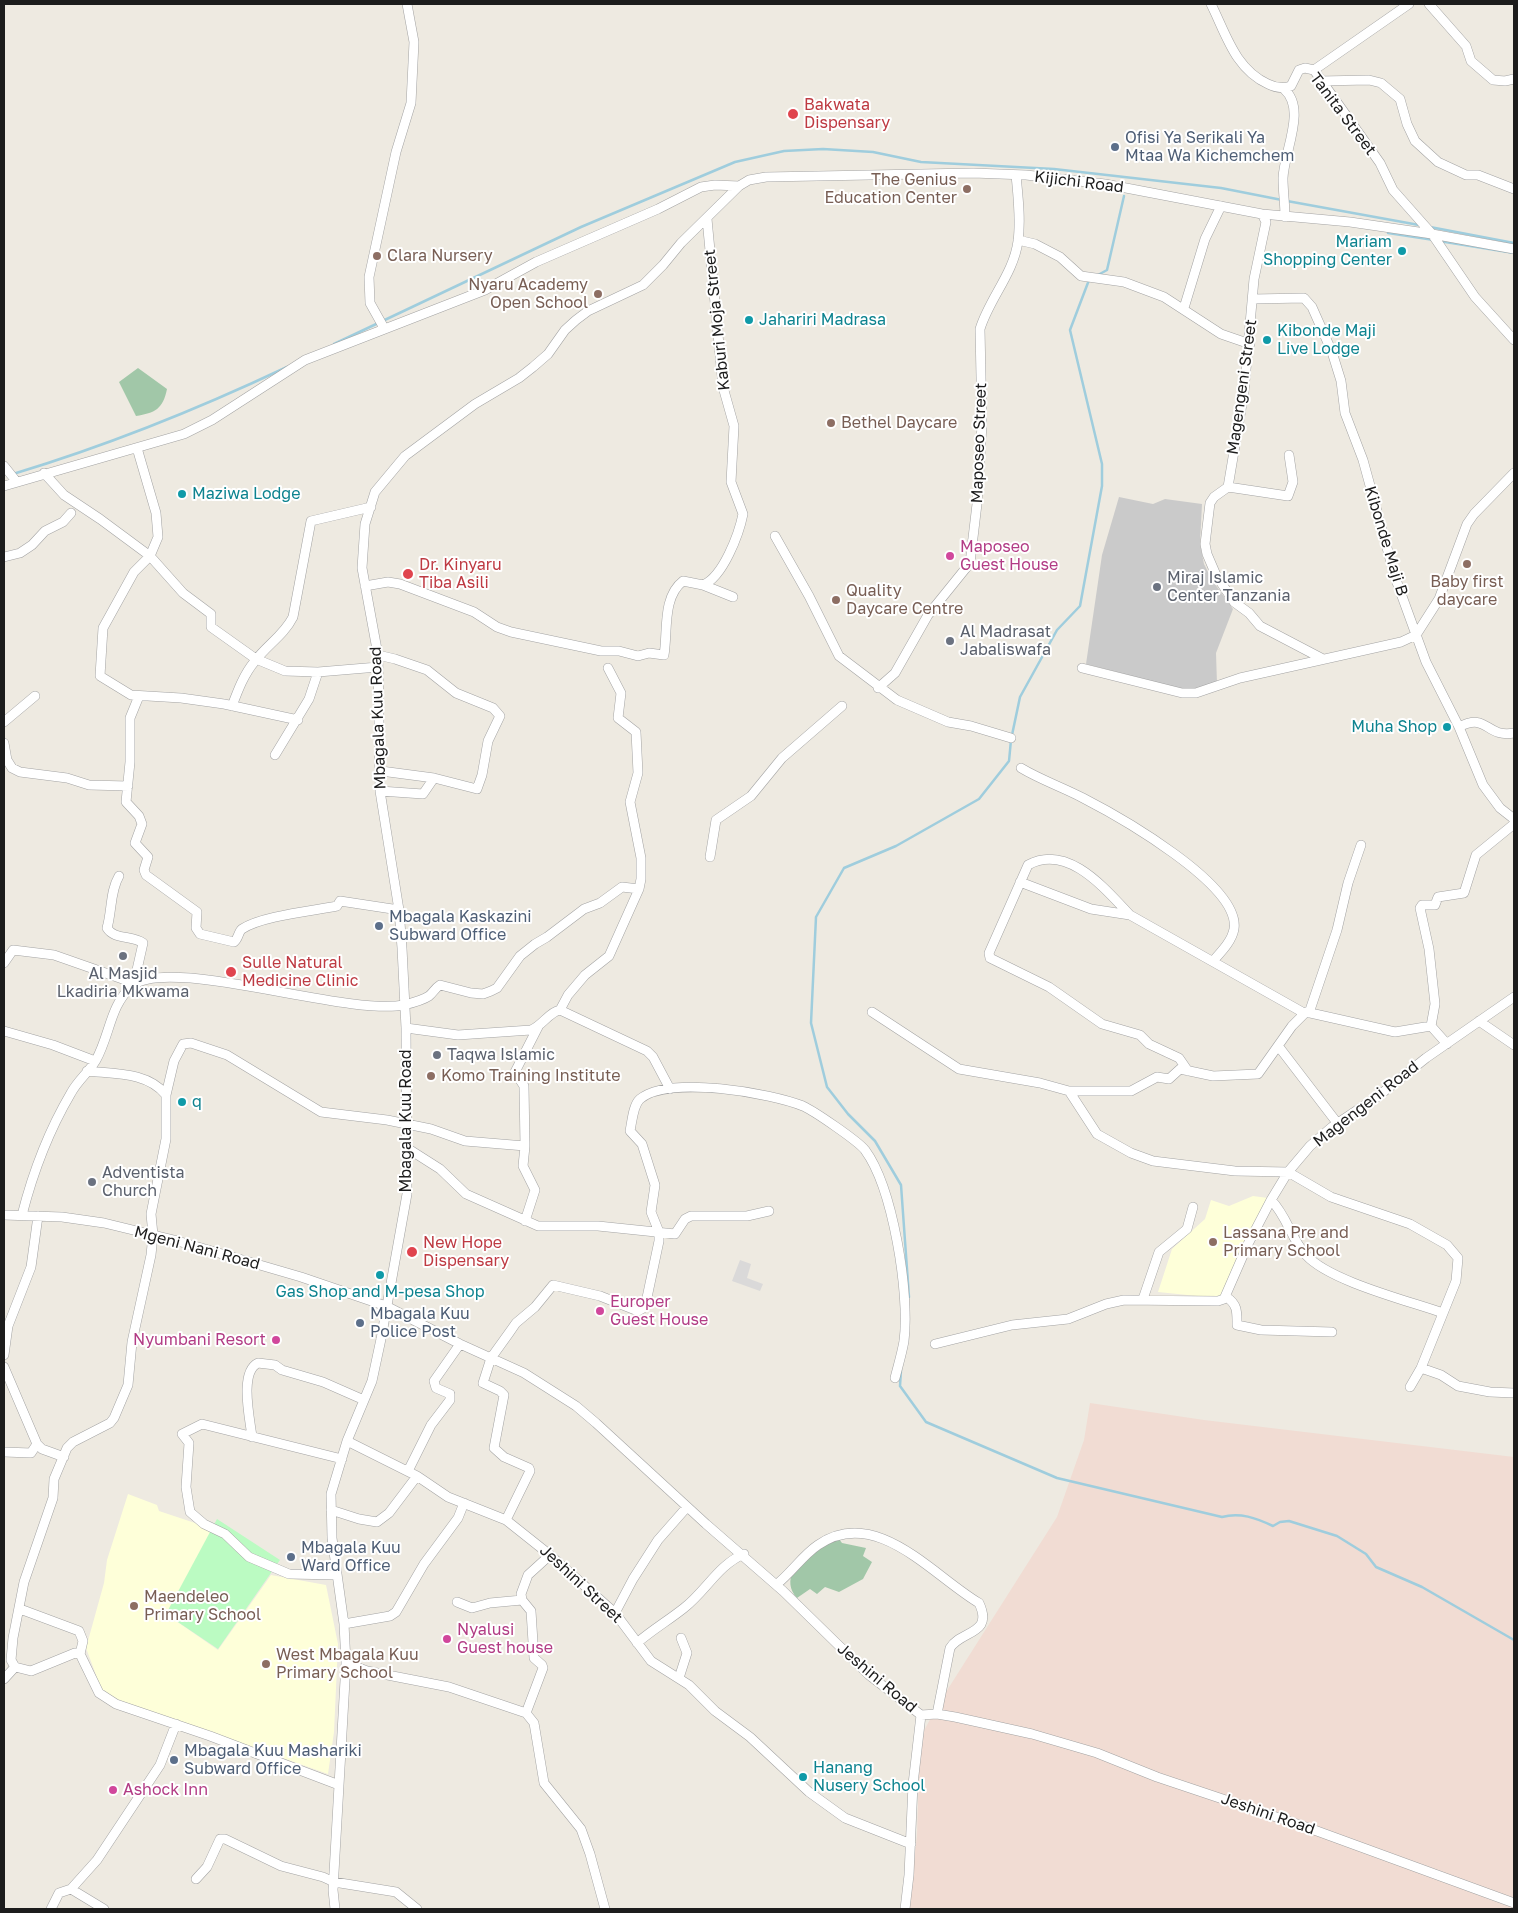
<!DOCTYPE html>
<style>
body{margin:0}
#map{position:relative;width:1518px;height:1913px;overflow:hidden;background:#eeeae1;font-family:"Golos Text",sans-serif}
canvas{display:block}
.frame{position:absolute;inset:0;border:5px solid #1c1c1c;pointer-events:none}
</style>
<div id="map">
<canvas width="1518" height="1913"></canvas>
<div class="frame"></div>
</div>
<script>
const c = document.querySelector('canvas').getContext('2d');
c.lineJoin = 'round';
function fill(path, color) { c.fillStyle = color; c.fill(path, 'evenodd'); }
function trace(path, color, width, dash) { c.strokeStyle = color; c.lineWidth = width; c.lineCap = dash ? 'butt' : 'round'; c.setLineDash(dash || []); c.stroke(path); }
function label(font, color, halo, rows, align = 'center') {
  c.font = font + ' "Golos Text",sans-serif'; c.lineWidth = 4; c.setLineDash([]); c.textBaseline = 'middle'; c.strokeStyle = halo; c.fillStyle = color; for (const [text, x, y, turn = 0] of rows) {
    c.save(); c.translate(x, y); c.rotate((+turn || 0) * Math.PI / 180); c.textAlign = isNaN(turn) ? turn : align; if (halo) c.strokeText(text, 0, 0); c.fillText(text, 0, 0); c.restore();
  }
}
const residential = new Path2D(`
 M740 1260 751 1264 747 1278 763 1284 760 1291 732 1281Z`);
const education = new Path2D(`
 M1253 1196 1268 1198 1222 1294 1217 1298 1158 1292 1172 1249 1205 1219 1211 1200 1229 1206Z
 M128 1494 157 1505 159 1511 213 1529 166 1614 218 1650 271 1575 326 1585 338 1644 334 1732 328 1774 110 1697 102 1691 86 1648 104 1583 107 1560Z`);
const religious = new Path2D(`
 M1119 497 1153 504 1165 499 1202 504 1200 544 1204 564 1212 580 1233 609 1216 653 1217 684 1186 690 1086 664 1102 555Z`);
const military = new Path2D(`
 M1090 1403 1204 1420 1514 1457V1909H908L917 1836 920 1738 939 1703 1057 1517 1084 1440Z`);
const cemetery = new Path2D(`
 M138 368 167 389C163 409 155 413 136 416L119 382Z
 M839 1539 842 1543 866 1548 863 1556 872 1562 863 1579 839 1592 825 1587 817 1594 810 1589 797 1598C781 1580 797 1562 813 1549 820 1544 831 1542 839 1539Z`);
const park = new Path2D(`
 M217 1519 280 1560 218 1649 166 1614Z`);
const stream = new Path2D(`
 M1287 201 1419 225
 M1430 227 1514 243
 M1388 233 1434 240
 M1439 241 1514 253
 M1098 275 1107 270 1124 196
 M334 344 581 227 735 162 784 151 823 149 873 152 921 162 1054 169 1221 188 1282 200
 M13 474C106 446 198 409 287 367
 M1012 735 1020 697 1057 630 1080 606 1102 486V464L1070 330 1089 280
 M909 1297 901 1185 875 1141 848 1114 827 1087 811 1023 816 917 844 868 896 846 979 799 1009 761 1011 740
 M901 1370 900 1386 926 1422 1057 1478 1222 1517C1240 1512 1256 1518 1273 1526L1280 1522 1289 1521 1337 1536 1366 1554 1376 1567 1422 1587 1514 1640`);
const minor = new Path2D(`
 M1211 4C1226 34 1235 69 1268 84 1276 88 1283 89 1291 86L1299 70 1305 68 1314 70 1380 163 1393 190 1432 234 1475 297 1514 340
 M1429 4 1466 46 1471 61 1493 80 1505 81 1514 79
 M1314 70 1409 4
 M1320 81 1369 80 1381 83 1400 99 1407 124 1415 141 1438 162 1466 175H1478L1514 189
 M1284 89C1307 109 1284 151 1283 178 1283 191 1285 204 1285 217
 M1018 240 1035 244 1060 257 1081 276 1124 282 1164 297 1221 334 1250 344
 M1253 299 1304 298 1312 307 1332 352 1341 381 1345 413 1363 460 1395 577 1426 662 1459 727 1483 785 1500 808 1514 819
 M1184 308 1205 239 1221 206
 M384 328 370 303 369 277 396 152 411 103 414 42 407 4
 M137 448 156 513 158 537 150 556 134 572 103 628 100 676 131 695 181 698 224 704 298 720
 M4 466 16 481
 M44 473 64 495 100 519 150 556 183 593 211 614V627L256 659 285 671 318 672 378 667
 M4 486 184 434 212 420 305 360 485 290 536 262 658 209 701 187 715 185 739 186
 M1228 487 1244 392 1254 279 1266 222 1262 214
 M1228 487 1214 497 1210 503 1205 544 1207 554 1216 575 1234 602 1249 613 1260 626 1323 659
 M1228 487 1288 496 1293 482 1289 455
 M775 536 809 596 839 656 897 700 948 722 971 726 1011 738
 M4 557 20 553 32 545 45 531 63 522 71 513
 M703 585C723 577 739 534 743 514L731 482 734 426 723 387 707 219
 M365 586 388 582 400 584 474 612 497 627 511 632 601 651H619L638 656 649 653 664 655C668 632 662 597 683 581L703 585 733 597
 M378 655 395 659 427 670 456 693 493 708 500 716 488 741 482 775 477 789 434 778 423 794 380 791
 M1082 668 1182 693H1196L1240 678 1401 642 1416 635 1439 599 1467 524 1474 514 1514 473
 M878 688 895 673 928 615 970 563 977 504 982 425 980 329C989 299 1014 273 1018 241 1021 220 1018 196 1016 175
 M139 696 130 718V762L126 802 139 816 142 824 135 843 148 857 144 870 146 875 197 912 196 928 200 934 234 942C239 938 238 932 242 929 262 916 312 911 337 906L340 901 399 910
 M232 706C238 690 244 674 255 661 267 645 284 635 293 617L311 521 371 507
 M4 722 35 696
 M1459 727C1488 712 1485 738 1514 733
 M4 743 7 760 12 768 20 772 67 778 89 785 128 786
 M275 755 309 699 318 672
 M1021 768C1041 780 1062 787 1083 798 1118 816 1241 885 1234 929 1232 941 1221 952 1213 961
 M381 771 434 778
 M710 857 716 820 751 796 782 758 842 706
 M1020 882 1091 909 1130 915
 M4 963 13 950 54 955 134 983 143 943C132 935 114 940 107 928 112 911 110 891 119 876
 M560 1010 568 995 585 975 609 956 639 889 641 879V858L630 802 638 773 636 732 618 718 621 693 608 668
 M872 1012 959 1069 1040 1083 1069 1091 1097 1134 1131 1153 1153 1161 1235 1171 1288 1172 1331 1197 1410 1224 1447 1245 1458 1258 1456 1281 1421 1368 1410 1387
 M1309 1013 1337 930 1348 883 1361 845
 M1479 1021 1514 1045
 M1431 1026 1435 1004 1429 949 1420 908 1422 905H1435L1438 897 1464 893 1476 855 1514 824
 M406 1028 458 1035 531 1030C542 1026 549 1012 560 1010L647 1051 653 1057 670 1089
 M4 1031 53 1045 95 1061
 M1279 1047 1338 1124
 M87 1071C115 1074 148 1072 166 1095
 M1188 1071 1179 1058 1149 1044 1140 1035 1102 1024 1049 987 990 958 989 953 1028 865C1068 843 1105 889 1130 915L1304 1013
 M1069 1091H1131L1157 1077 1169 1079 1180 1069 1213 1076 1258 1074 1292 1026 1306 1012 1395 1032 1431 1026 1447 1044
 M407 1148 440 1169 466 1194 538 1226H598L675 1234 685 1219 691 1216H747L769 1211
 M1271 1200C1287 1216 1291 1239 1306 1255 1329 1281 1409 1301 1443 1313
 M4 1215 62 1217 104 1223 174 1240 301 1277 386 1306 460 1344 524 1373 576 1406 596 1423 706 1524 783 1591 869 1675 921 1715 937 1714 955 1717 1032 1734 1097 1753 1157 1777 1306 1827 1514 1903
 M22 1215C33 1172 48 1132 71 1093 78 1080 89 1072 96 1060 110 1035 110 1005 132 986 168 955 344 1016 404 1005 412 1003 423 1000 429 996 433 993 435 988 440 985L471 993 483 994 491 991 497 988 520 956 535 944 547 937 584 909 600 903 622 887 639 889
 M525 1221 535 1190 523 1166 525 1146 524 1086 515 1072 538 1027
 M1226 1297C1238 1304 1237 1313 1237 1325L1261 1330 1332 1332
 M1143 1299 1159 1252 1187 1229 1193 1207
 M935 1344 1012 1325 1068 1319 1106 1304 1124 1300 1218 1301 1224 1299 1248 1244 1271 1200 1288 1172 1310 1146 1332 1127 1377 1097 1426 1058 1514 997
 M4 1355 8 1326 31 1267 38 1216
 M4 1367 37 1444 42 1449 64 1457
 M1421 1368 1441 1375 1458 1386 1490 1392 1514 1393
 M252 1437C250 1419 239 1372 258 1363L275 1365 282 1370 323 1382 364 1400
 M347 1441 417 1476 448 1497 506 1520 550 1555 615 1613 651 1661 689 1685 715 1711 750 1737 809 1792 845 1818 911 1844
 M4 1452 31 1453 37 1444
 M408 1471 431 1425 450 1400V1394L436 1388 434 1381 460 1344
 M331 1510 359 1519 377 1522 389 1513 417 1476
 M506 1520 530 1471 529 1468 504 1457 494 1448 504 1395 500 1391 483 1383 491 1358 509 1333 516 1323 535 1307 553 1285 600 1296 638 1311 645 1307 659 1241V1232L651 1212 655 1185 642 1144 630 1131C632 1122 633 1105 640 1099 669 1075 771 1093 803 1106 814 1111 858 1141 865 1150 893 1188 910 1294 904 1341 902 1353 898 1366 895 1378
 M337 1575 289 1574 249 1557 225 1534 204 1524 190 1512 186 1487 189 1443 182 1434 202 1424 342 1459
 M777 1584C791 1573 803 1555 818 1545 876 1505 933 1576 979 1603 994 1635 961 1630 950 1648L937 1714
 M457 1602 472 1608 490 1603 522 1600
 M20 1609 79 1631 83 1641 80 1654
 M615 1613 633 1579 658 1540 687 1507
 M344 1624 390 1616 396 1612 424 1564 458 1518 464 1503
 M637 1643C652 1630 669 1620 684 1608 706 1591 718 1565 744 1554
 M346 1663 367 1671 449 1687 526 1713 534 1723 544 1783 581 1829 590 1854 605 1909
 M679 1678 687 1653 681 1638
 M4 1679 15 1667
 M526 1713 543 1668 542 1665 534 1658 531 1611 522 1600 521 1594 528 1575 550 1555
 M339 1785 210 1736 116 1704 99 1693 80 1654 75 1653 31 1671 15 1667 11 1660 13 1638 24 1582 53 1498 54 1479 67 1448 73 1442 110 1423 114 1418 128 1385 132 1342 151 1255 153 1235 151 1214 166 1139V1095L174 1061 183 1044 191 1043 227 1055 321 1112 387 1120 431 1129 465 1141 525 1146
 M196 1879 207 1867 220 1839H225L281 1866 323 1877 334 1882 396 1892 417 1909
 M71 1889 104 1909
 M51 1909 59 1893 71 1889 97 1860 160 1765 176 1724
 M335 1909 333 1890 346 1663 344 1624 332 1538 331 1494 347 1441 372 1381 381 1339 407 1194 406 1028 402 948 399 910 380 791 378 655 362 568 365 524 375 492 405 456 475 404 519 378 533 367 548 354 565 330 576 320 588 311 643 285 663 265 681 243 739 186 749 180 766 177 973 173 1026 175 1105 184 1262 214 1350 222 1432 234 1514 249
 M905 1909 909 1875 913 1784 921 1715`);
const markers = [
 [793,114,6,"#e0444e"],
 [1115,147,5,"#5c6f8a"],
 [967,189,5,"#8d6e63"],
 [1402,251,5,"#0f9aa8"],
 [377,256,5,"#8d6e63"],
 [598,294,5,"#8d6e63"],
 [749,320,5,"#0f9aa8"],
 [1267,340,5,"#0f9aa8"],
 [831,423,5,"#8d6e63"],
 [182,494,5,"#0f9aa8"],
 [950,556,5,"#d1479c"],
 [1467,564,5,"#8d6e63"],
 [408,574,6,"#e0444e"],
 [1157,587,5,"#6b7280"],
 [836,600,5,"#8d6e63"],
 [950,641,5,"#6b7280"],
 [1447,727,5,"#0f9aa8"],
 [379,926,5,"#5c6f8a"],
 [123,956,5,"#6b7280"],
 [231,972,6,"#e0444e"],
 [437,1055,5,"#6b7280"],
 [431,1076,5,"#8d6e63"],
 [182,1102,5,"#0f9aa8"],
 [92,1182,5,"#6b7280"],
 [1213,1242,5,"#8d6e63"],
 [412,1252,6,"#e0444e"],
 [380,1275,5,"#0f9aa8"],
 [600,1311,5,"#d1479c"],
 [360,1323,5,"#5c6f8a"],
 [276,1340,5,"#d1479c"],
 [291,1557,5,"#5c6f8a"],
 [134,1606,5,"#8d6e63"],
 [447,1639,5,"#d1479c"],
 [266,1664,5,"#8d6e63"],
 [174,1760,5,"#5c6f8a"],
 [803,1777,5,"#0f9aa8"],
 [113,1790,5,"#d1479c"]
];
const healthNames = [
 ["Bakwata",804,105],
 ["Dispensary",804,123],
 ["Dr. Kinyaru",419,565],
 ["Tiba Asili",419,583],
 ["Sulle Natural",242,963],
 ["Medicine Clinic",242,981],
 ["New Hope",423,1243],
 ["Dispensary",423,1261]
];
const streetNames = [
 ["Tanita Street",1343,114,53],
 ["Kijichi Road",1079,182,7],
 ["Kaburi Moja Street",717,320,-96],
 ["Magengeni Street",1242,387,-82],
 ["Maposeo Street",979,443,-88],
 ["Kibonde Maji B",1386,541,73],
 ["Mbagala Kuu Road",378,718,-92],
 ["Magengeni Road",1366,1104,-38],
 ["Mbagala Kuu Road",406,1121,-90],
 ["Mgeni Nani Road",197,1248,15],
 ["Jeshini Street",581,1584,43],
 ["Jeshini Road",877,1678,40],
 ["Jeshini Road",1268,1814,19]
];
const serviceNames = [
 ["Ofisi Ya Serikali Ya",1125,138],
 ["Mtaa Wa Kichemchem",1125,156],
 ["Mbagala Kaskazini",389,917],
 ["Subward Office",389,935],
 ["Mbagala Kuu",370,1314],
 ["Police Post",370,1332],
 ["Mbagala Kuu",301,1548],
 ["Ward Office",301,1566],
 ["Mbagala Kuu Mashariki",184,1751],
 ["Subward Office",184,1769]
];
const educationNames = [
 ["The Genius",957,180,"right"],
 ["Education Center",957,198,"right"],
 ["Clara Nursery",387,256],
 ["Nyaru Academy",588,285,"right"],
 ["Open School",588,303,"right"],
 ["Bethel Daycare",841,423],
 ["Baby first",1467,582,"center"],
 ["daycare",1467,600,"center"],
 ["Quality",846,591],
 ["Daycare Centre",846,609],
 ["Komo Training Institute",441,1076],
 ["Lassana Pre and",1223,1233],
 ["Primary School",1223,1251],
 ["Maendeleo",144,1597],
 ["Primary School",144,1615],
 ["West Mbagala Kuu",276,1655],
 ["Primary School",276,1673]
];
const cultureNames = [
 ["Mariam",1392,242,"right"],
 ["Shopping Center",1392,260,"right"],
 ["Jahariri Madrasa",759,320],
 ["Kibonde Maji",1277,331],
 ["Live Lodge",1277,349],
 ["Maziwa Lodge",192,494],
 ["Muha Shop",1437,727,"right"],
 ["q",192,1102],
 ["Gas Shop and M-pesa Shop",380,1292,"center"],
 ["Hanang",813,1768],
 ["Nusery School",813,1786]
];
const hotelNames = [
 ["Maposeo",960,547],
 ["Guest House",960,565],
 ["Europer",610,1302],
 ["Guest House",610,1320],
 ["Nyumbani Resort",266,1340,"right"],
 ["Nyalusi",457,1630],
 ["Guest house",457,1648],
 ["Ashock Inn",123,1790]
];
const worshipNames = [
 ["Miraj Islamic",1167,578],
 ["Center Tanzania",1167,596],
 ["Al Madrasat",960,632],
 ["Jabaliswafa",960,650],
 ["Al Masjid",123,974,"center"],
 ["Lkadiria Mkwama",123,992,"center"],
 ["Taqwa Islamic",447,1055],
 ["Adventista",102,1173],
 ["Church",102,1191]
];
fill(residential, '#dad9d9');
fill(education, '#feffd9');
fill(religious, '#cacaca');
fill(military, '#f1dcd3');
fill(cemetery, '#a1c7a8');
fill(park, '#bbfbc2');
trace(stream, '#9fcddd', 2.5);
trace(minor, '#a3a3a3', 10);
trace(minor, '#fff', 9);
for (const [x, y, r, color] of markers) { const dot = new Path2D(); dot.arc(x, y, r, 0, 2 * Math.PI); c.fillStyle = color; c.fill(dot); trace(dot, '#fff', 2); }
label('16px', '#be3a42', '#fff', healthNames, 'left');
label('16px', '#1c1c1c', '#fff', streetNames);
label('16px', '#4e5e75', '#fff', serviceNames, 'left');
label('16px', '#785e54', '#fff', educationNames, 'left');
label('16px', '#0d838f', '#fff', cultureNames, 'left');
label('16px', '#b23c85', '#fff', hotelNames, 'left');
label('16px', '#5b616d', '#fff', worshipNames, 'left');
</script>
